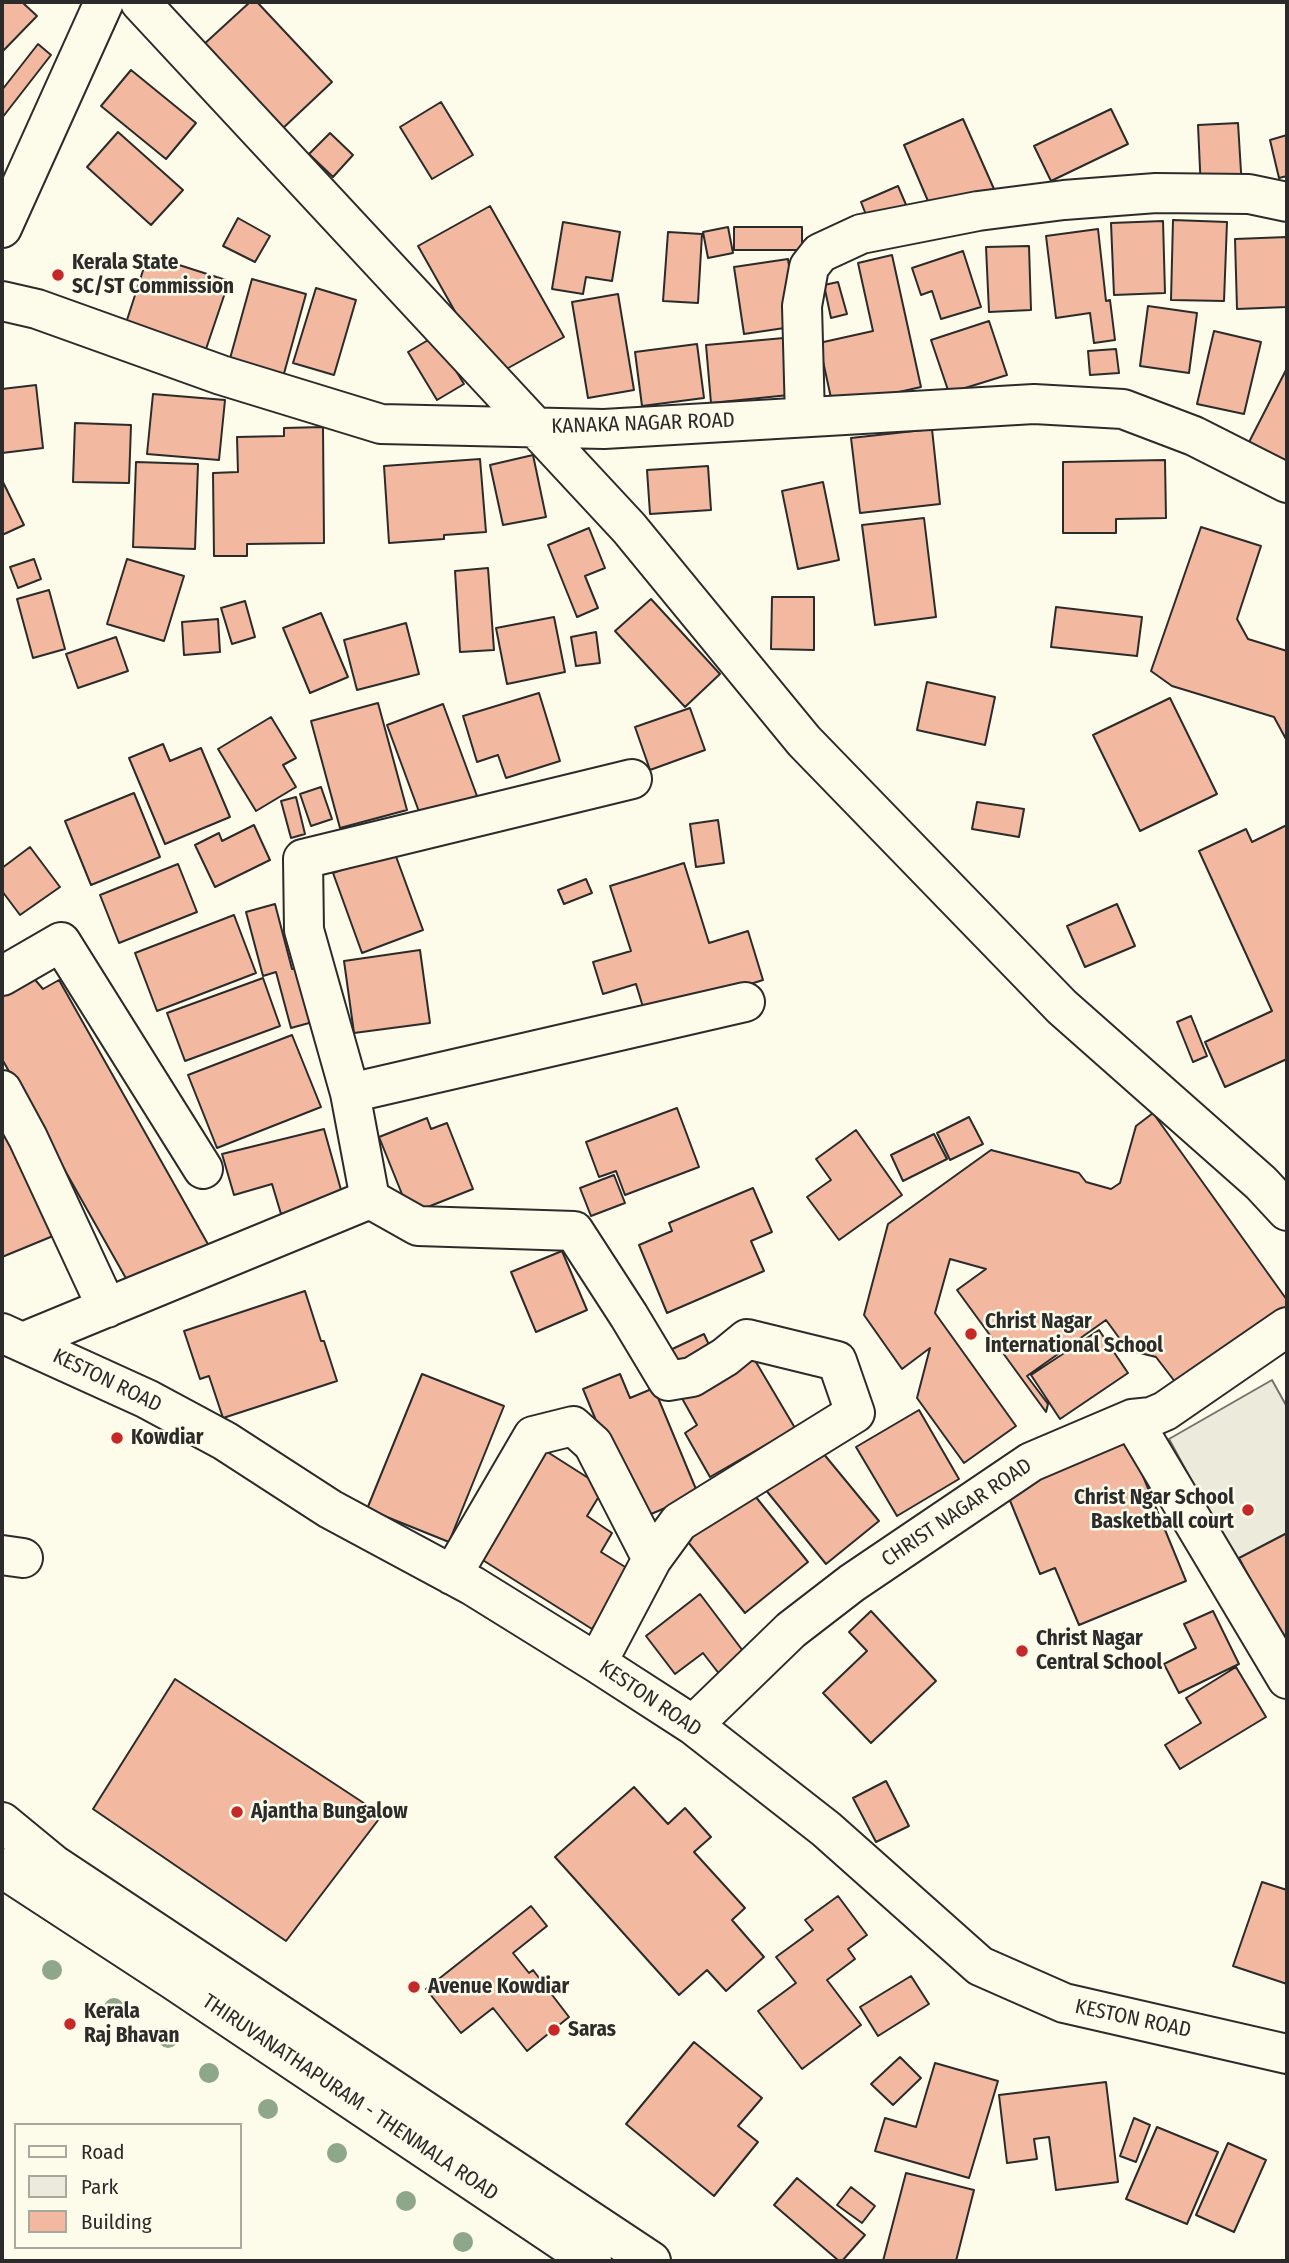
<!DOCTYPE html>
<style>
body{margin:0}
#map{position:relative;width:1289px;height:2263px;overflow:hidden;background:#fdfbea;font-family:"Fira Sans Condensed",sans-serif}
canvas{display:block}
.frame{position:absolute;inset:0;border:4px solid #2b2b2b;pointer-events:none}
.legend{position:absolute;left:14px;top:2123px;width:228px;height:126px;box-sizing:border-box;background:#fdfbea;border:2px solid #a9a89e;margin:0;padding:9px 12px;list-style:none;font-size:21px;color:#2b2b2b}
.legend li{display:flex;align-items:center;gap:14px;height:35px}
.legend b{width:35px;border:2px solid #a9a89e}
</style>
<div id="map">
<canvas width="1289" height="2263"></canvas>
<div class="frame"></div>
<ul class="legend">
<li><b style="height:9px;background:#fdfbea"></b>Road</li>
<li><b style="height:19px;background:#ecebdb"></b>Park</li>
<li><b style="height:19px;background:#f2b8a0"></b>Building</li>
</ul>
</div>
<script>
const c = document.querySelector('canvas').getContext('2d');
c.lineJoin = 'round';
function fill(path, color) { c.fillStyle = color; c.fill(path, 'evenodd'); }
function trace(path, color, width, dash) { c.strokeStyle = color; c.lineWidth = width; c.lineCap = dash ? 'butt' : 'round'; c.setLineDash(dash || []); c.stroke(path); }
function label(font, color, halo, rows, align = 'center') {
  c.font = font + ' "Fira Sans Condensed",sans-serif'; c.lineWidth = 5; c.setLineDash([]); c.textBaseline = 'middle'; c.strokeStyle = halo; c.fillStyle = color; for (const [text, x, y, turn = 0] of rows) {
    c.save(); c.translate(x, y); c.rotate((+turn || 0) * Math.PI / 180); c.textAlign = isNaN(turn) ? turn : align; if (halo) c.strokeText(text, 0, 0); c.fillText(text, 0, 0); c.restore();
  }
}
const green = new Path2D(`
 M1272 1380 1287 1407V1581L1255 1597 1169 1439Z`);
const building = new Path2D(`
 M2 2H22L37 16 2 52Z
 M250 2H257L332 82 281 130 202 46Z
 M38 44 51 55 2 118V90Z
 M131 70 196 123 166 159 101 106Z
 M441 102 473 155 432 179 400 127Z
 M1111 109 1128 144 1051 181 1034 146Z
 M963 119 994 189 934 215 904 145Z
 M1238 123 1242 188 1201 191 1198 125Z
 M118 132 183 190 151 225 87 167Z
 M330 133 353 155 333 177 309 154Z
 M1287 135V176L1279 178 1270 140Z
 M898 186 910 214 872 230 861 202Z
 M490 206 564 337 492 377 418 246Z
 M238 218 270 236 255 262 223 246Z
 M1173 220 1227 222 1224 301 1171 300Z
 M1163 221 1165 293 1114 295 1111 223Z
 M563 222 620 232 612 281 586 277 583 294 552 289Z
 M728 227 733 253 708 258 703 232Z
 M734 227H802V250H734Z
 M1098 229 1106 301 1110 300 1115 340 1094 343 1090 313 1056 318 1046 236Z
 M668 232 702 234 698 303 663 301Z
 M1287 237V307L1237 309 1235 239Z
 M1029 246 1031 310 989 312 986 247Z
 M963 251 981 307 941 319 932 291 921 295 912 268Z
 M148 255 229 281 206 349 126 323Z
 M892 255 921 387 833 407 819 343 873 331 858 263Z
 M788 259 798 326 744 334 734 267Z
 M252 279 306 294 280 388 226 373Z
 M838 282 847 314 831 318 824 285Z
 M316 288 356 300 334 375 293 363Z
 M618 294 634 390 588 398 572 302Z
 M1148 306 1197 313 1189 373 1140 366Z
 M989 321 1007 375 949 393 931 340Z
 M1214 331 1261 342 1244 414 1197 404Z
 M435 336 464 384 437 400 408 352Z
 M784 338 789 395 711 403 706 345Z
 M697 344 704 398 642 406 635 352Z
 M1116 349 1119 373 1090 375 1088 351Z
 M1286 370H1287V466L1247 446Z
 M36 385 43 448 2 453V389Z
 M153 394 225 400 219 460 147 454Z
 M75 423 131 425 129 483 73 482Z
 M323 427 324 543 247 544V556H214L213 473 238 472 237 437 284 436V428Z
 M932 429 940 504 860 513 851 438Z
 M533 455 546 517 503 525 490 465Z
 M480 459 486 532 444 535V539L389 543 384 466Z
 M1165 460 1166 518 1116 519V533H1063V462Z
 M136 462 198 464 195 549 133 547Z
 M708 466 711 510 650 514 647 470Z
 M2 480 24 525 2 535Z
 M823 482 839 560 798 569 782 491Z
 M924 518 936 617 875 625 862 525Z
 M1201 527 1261 546 1237 619 1248 639 1287 651V741L1274 717 1172 686 1151 671Z
 M589 528 605 568 585 576 598 608 577 617 548 545Z
 M34 559 41 579 18 588 10 567Z
 M127 559 184 576 164 641 107 624Z
 M488 568 494 650 460 652 455 571Z
 M49 590 65 649 33 658 17 599Z
 M772 597H814V650L771 649Z
 M651 599 720 674 685 707 615 631Z
 M245 601 255 637 232 644 221 608Z
 M1056 607 1142 617 1137 656 1051 647Z
 M321 613 348 677 310 693 283 628Z
 M554 617 565 672 507 684 496 628Z
 M218 619 220 652 184 655 182 622Z
 M406 623 419 674 357 690 344 640Z
 M596 632 600 663 576 666 571 637Z
 M116 637 128 671 78 688 66 654Z
 M927 682 995 697 985 745 917 730Z
 M539 693 560 761 506 778 498 755 477 762 463 716Z
 M1170 698 1217 794 1140 831 1093 735Z
 M378 703 407 810 340 828 311 721Z
 M443 704 477 796 421 817 387 725Z
 M690 708 705 750 650 770 635 727Z
 M271 717 296 758 283 765 296 787 256 811 218 749Z
 M163 744 170 761 201 748 230 817 165 844 129 758Z
 M321 787 332 819 311 826 300 794Z
 M134 793 160 857 91 885 65 821Z
 M296 797 305 834 291 838 281 801Z
 M977 802 1024 809 1019 837 972 829Z
 M718 820 724 863 696 867 690 824Z
 M254 825 270 860 215 887 195 845 219 833 222 841Z
 M1287 825V1059L1225 1087 1205 1042 1272 1011 1199 851 1246 829 1252 842Z
 M30 847 60 887 20 915 2 891V868Z
 M394 851 423 930 362 953 333 873Z
 M684 863 709 943 748 931 763 980 646 1017 636 984 603 994 593 962 631 951 610 886Z
 M178 864 197 912 119 943 100 895Z
 M586 879 592 893 564 904 558 890Z
 M275 904 292 969 305 965 320 1020 291 1028 276 972 263 976 246 912Z
 M1117 904 1135 946 1085 967 1067 926Z
 M234 915 256 973 157 1011 135 953Z
 M420 950 430 1023 354 1033 344 961Z
 M31 975 43 989 59 980 209 1246 132 1289 2 1059V996Z
 M263 978 280 1026 185 1061 167 1013Z
 M1191 1016 1207 1056 1193 1062 1177 1022Z
 M292 1035 321 1107 217 1148 188 1075Z
 M677 1108 699 1167 625 1195 616 1171 599 1177 586 1142Z
 M2 1112 53 1236 2 1257Z
 M1153 1113 1287 1300V1309L1179 1387 1156 1357 1128 1350 1106 1320 1027 1376 1048 1404 1046 1412 957 1290 986 1269 950 1259 935 1313 1016 1426 964 1463 917 1398 930 1348 902 1369 864 1315 888 1224 991 1150 1079 1173 1086 1182 1111 1189 1120 1183 1136 1126Z
 M969 1117 983 1144 950 1160 937 1133Z
 M427 1118 431 1129 447 1123 473 1189 410 1214 379 1137Z
 M324 1129 343 1197 281 1214 272 1184 234 1195 222 1154Z
 M856 1130 902 1195 839 1240 807 1197 831 1180 816 1159Z
 M934 1134 947 1159 903 1181 891 1155Z
 M614 1175 625 1203 591 1216 580 1188Z
 M753 1188 772 1232 751 1241 764 1271 667 1313 639 1245 672 1231 669 1223Z
 M562 1251 587 1310 536 1332 511 1272Z
 M305 1291 321 1341H324L337 1381 223 1418 209 1376 200 1379 184 1331Z
 M1099 1330 1128 1373 1060 1419 1031 1375Z
 M704 1334 716 1360 677 1377 666 1352Z
 M750 1352 795 1428 710 1477 685 1433 697 1425 679 1393Z
 M422 1374 504 1406 449 1542 367 1509Z
 M620 1374 630 1398 654 1388 698 1494 637 1520 583 1389Z
 M919 1410 959 1479 897 1516 856 1447Z
 M1127 1437 1186 1581 1079 1625 1055 1568 1040 1574 1004 1486Z
 M538 1446 604 1488 587 1516 612 1533 601 1552 630 1570 592 1629 470 1552Z
 M818 1447 879 1521 826 1564 765 1489Z
 M747 1486 808 1562 745 1613 684 1537Z
 M1287 1533V1649L1239 1558Z
 M700 1594 746 1655 720 1675 703 1653 675 1674 646 1636Z
 M871 1611 936 1681 871 1743 823 1693 867 1651 849 1632Z
 M1213 1611 1239 1664 1179 1693 1164 1664 1196 1648 1184 1624Z
 M1236 1667 1266 1717 1180 1769 1165 1745 1201 1723 1186 1698Z
 M175 1679 382 1815 286 1941 93 1809Z
 M886 1781 909 1826 876 1842 853 1798Z
 M634 1787 668 1824 685 1808 711 1837 694 1852 745 1908 732 1920 764 1957 726 1991 707 1970 679 1995 555 1857Z
 M1262 1882 1287 1890V1984L1233 1966Z
 M838 1896 867 1935 848 1949 855 1959 827 1980 861 2025 802 2069 758 2011 796 1983 776 1957 813 1930 805 1920Z
 M531 1906 547 1926 513 1953 529 1973 533 1970 569 2017 527 2051 493 2008 461 2033 426 1989Z
 M911 1976 929 2004 878 2036 860 2007Z
 M694 2042 762 2098 738 2126 758 2142 714 2196 626 2124Z
 M900 2057 921 2078 893 2105 871 2084Z
 M935 2063 998 2081 969 2178 875 2151 885 2118 916 2127Z
 M1106 2082 1118 2182 1056 2190 1049 2137 1034 2139 1037 2159 1007 2163 999 2095Z
 M1134 2118 1150 2125 1136 2162 1120 2156Z
 M1157 2127 1218 2152 1187 2224 1126 2199Z
 M1228 2143 1266 2160 1234 2232 1196 2215Z
 M906 2173 974 2190 956 2261H883Z
 M797 2178 865 2235 842 2261H839L774 2205Z
 M851 2187 875 2206 862 2223 837 2205Z`);
const minor = new Path2D(`
 M140 2 629 528 804 741 1062 1007 1261 1183 1287 1211
 M2 228 104 2
 M2 301 37 309 221 375 381 424 604 429 1034 404 1123 409 1194 436 1287 483
 M805 417 802 306 809 267 820 253 861 234 978 211 1064 200 1156 193 1249 194 1287 202
 M2 976 61 942 203 1169
 M2 1090 28 1138 107 1308
 M350 1093 745 1002
 M370 1199 418 1226 574 1231 629 1316 668 1381 692 1377 725 1357 747 1339 837 1361 855 1413 679 1522 652 1559
 M2 1333 147 1399 225 1441 330 1509 473 1586 597 1663 693 1725 826 1829 980 1966 1064 2003 1287 2054
 M23 1342 370 1199 350 1093 304 930 303 859 632 779
 M1132 1419 1287 1679
 M2 1555 23 1558
 M452 1575 533 1436 573 1426 593 1444 652 1559 597 1663
 M693 1725 791 1630 852 1583 1031 1462 1132 1419 1151 1417 1165 1411 1287 1327`);
const major = new Path2D(`
 M2 1822 53 1864 651 2261
 M2 1868 175 1981 592 2261`);
const trees = [
 [52,1970],
 [114,2008],
 [168,2038],
 [209,2073],
 [268,2109],
 [337,2153],
 [406,2201],
 [463,2242]
];
const markers = [
 [58,275,7,"#c62828"],
 [971,1334,7,"#c62828"],
 [117,1438,7,"#c62828"],
 [1248,1510,7,"#c62828"],
 [1022,1651,7,"#c62828"],
 [237,1812,7,"#c62828"],
 [414,1987,7,"#c62828"],
 [70,2024,7,"#c62828"],
 [554,2030,7,"#c62828"]
];
const poiNames = [
 ["Kerala State",72,263],
 ["SC/ST Commission",72,287],
 ["Christ Nagar",985,1322],
 ["International School",985,1346],
 ["Kowdiar",131,1438],
 ["Christ Ngar School",1234,1498,"right"],
 ["Basketball court",1234,1522,"right"],
 ["Christ Nagar",1036,1639],
 ["Central School",1036,1663],
 ["Ajantha Bungalow",251,1812],
 ["Avenue Kowdiar",428,1987],
 ["Kerala",84,2012],
 ["Raj Bhavan",84,2036],
 ["Saras",568,2030]
];
const streetNames = [
 ["KANAKA NAGAR ROAD",643,424,-2],
 ["KESTON ROAD",107,1381,26],
 ["CHRIST NAGAR ROAD",957,1513,-34],
 ["KESTON ROAD",650,1699,34],
 ["KESTON ROAD",1133,2019,12],
 ["THIRUVANATHAPURAM - THENMALA ROAD",350,2098,34]
];
fill(green, '#ecebdb');
trace(green, '#74746e', 2);
fill(building, '#f2b8a0');
trace(building, '#2b2b2b', 2);
trace(minor, '#2b2b2b', 42);
trace(major, '#2b2b2b', 42);
trace(minor, '#fdfbea', 38);
trace(major, '#fdfbea', 38);
c.fillStyle = '#8ea78a';
for (const [x, y] of trees) { c.beginPath(); c.arc(x, y, 10, 0, 2 * Math.PI); c.fill(); }
for (const [x, y, r, color] of markers) { const dot = new Path2D(); dot.arc(x, y, r, 0, 2 * Math.PI); c.fillStyle = color; c.fill(dot); trace(dot, '#fdfbea', 2.5); }
label('bold 21px', '#2b2b2b', '#fdfbea', poiNames, 'left');
label('21px', '#2b2b2b', '#fdfbea', streetNames);
</script>
